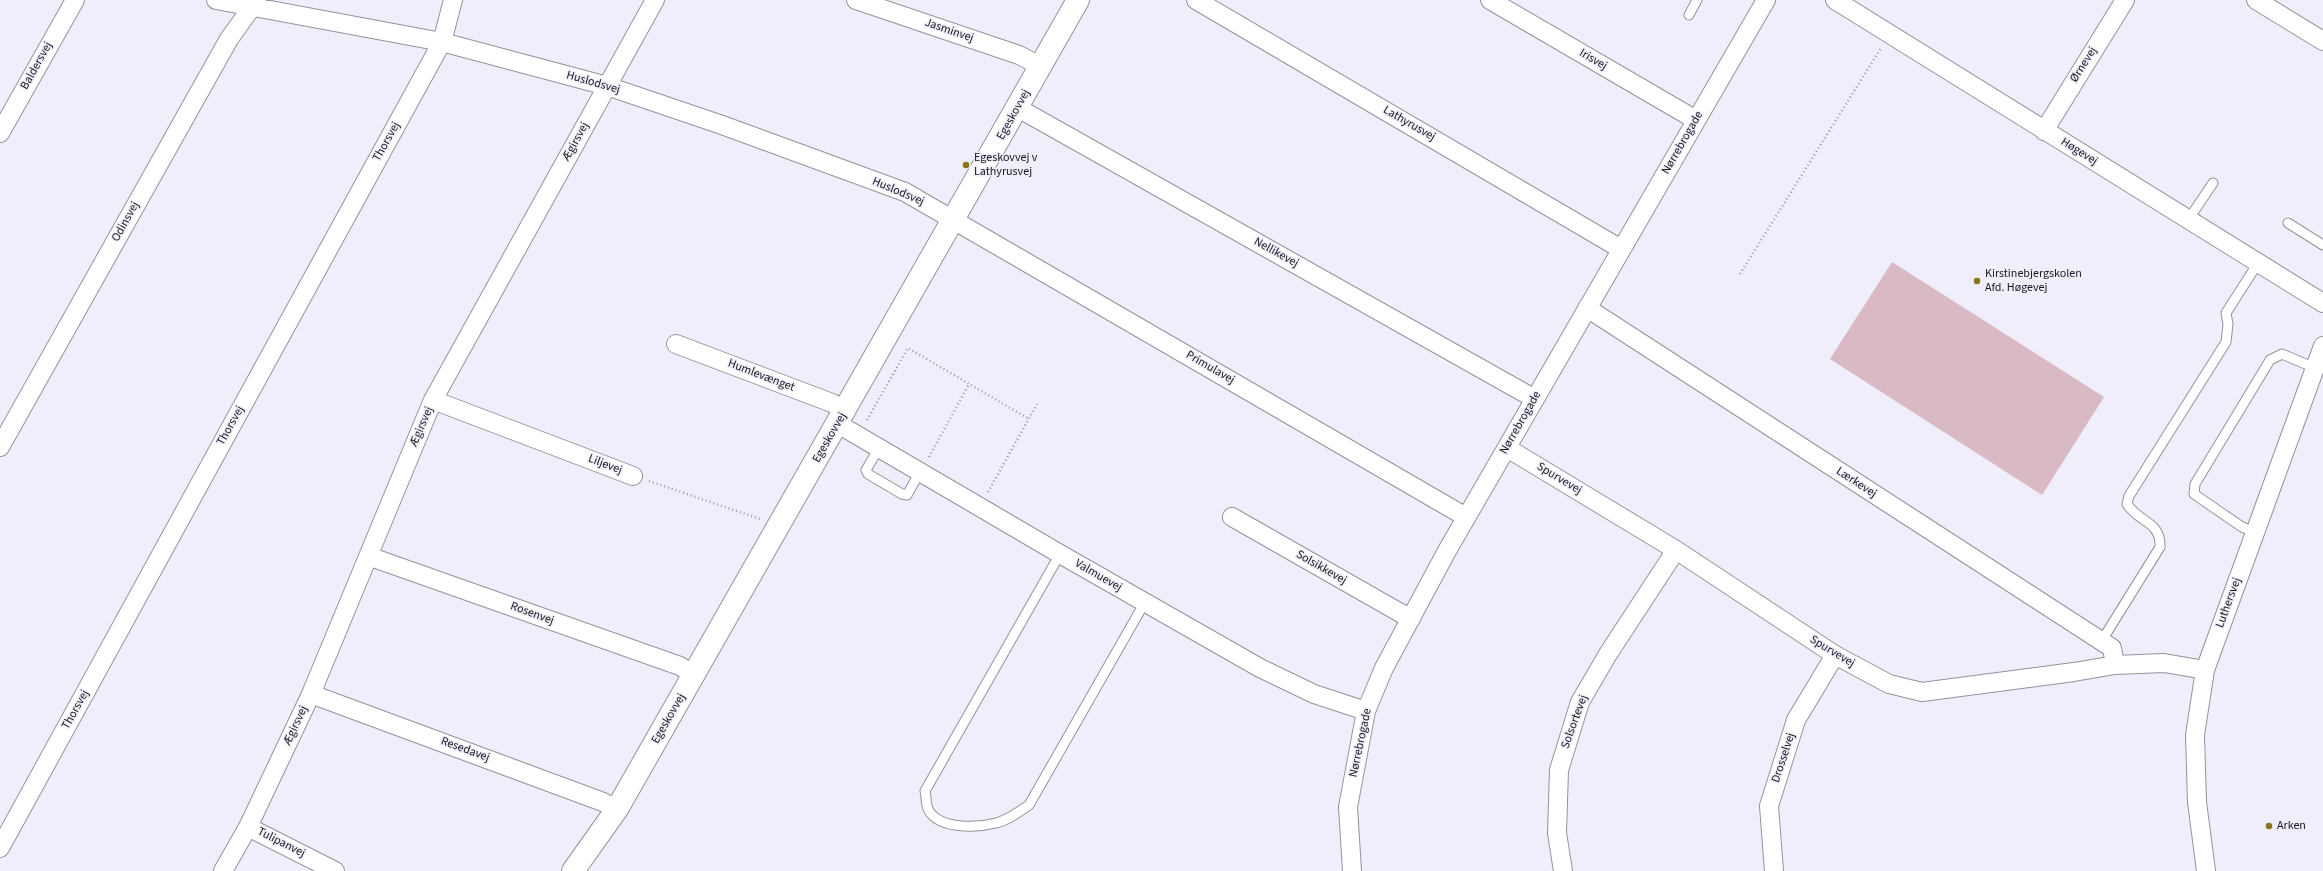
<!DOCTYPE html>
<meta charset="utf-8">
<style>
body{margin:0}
canvas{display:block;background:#efeefa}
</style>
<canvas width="2323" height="871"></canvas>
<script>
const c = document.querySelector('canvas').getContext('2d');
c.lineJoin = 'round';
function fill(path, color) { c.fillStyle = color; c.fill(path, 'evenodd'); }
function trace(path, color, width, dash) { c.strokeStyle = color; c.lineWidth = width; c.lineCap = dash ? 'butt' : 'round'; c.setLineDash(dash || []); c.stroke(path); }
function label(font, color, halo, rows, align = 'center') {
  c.font = font + ' "Source Sans 3",sans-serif'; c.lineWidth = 3; c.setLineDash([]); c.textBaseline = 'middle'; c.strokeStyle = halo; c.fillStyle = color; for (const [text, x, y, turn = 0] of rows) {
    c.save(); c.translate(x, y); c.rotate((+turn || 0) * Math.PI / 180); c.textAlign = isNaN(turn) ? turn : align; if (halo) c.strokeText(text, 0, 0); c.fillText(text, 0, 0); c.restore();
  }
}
const green = new Path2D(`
 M1892 262 2104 397 2042 495 1830 359Z`);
const path = new Path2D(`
 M1740 274 1881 48
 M867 420 908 348 1029 419
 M929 457 969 384
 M649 481 760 519
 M988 492 1037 404`);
const lane = new Path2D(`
 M1689 15 1697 0
 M2188 220 2213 183
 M2288 223 2323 245
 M879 448 866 470 868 474 902 494 907 495 920 472
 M2255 532 2242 527 2194 494 2195 484 2270 360 2282 354 2315 368
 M1060 554 925 791C926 795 926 801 927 806 934 830 977 828 996 823 1008 820 1019 812 1029 805L1145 602
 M2101 642 2160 547C2161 521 2139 523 2127 504L2129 496 2226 342 2228 324 2226 313 2258 263`);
const street = new Path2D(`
 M216 0 442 42 607 86 722 125 905 192 1466 517
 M856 0 1019 55 1040 66
 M1196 0 1621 249
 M1490 0 1696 120
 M1835 0 2323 303
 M2256 0 2323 41
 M1018 108 1535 399
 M2044 131 2125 0
 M0 133 75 0
 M1587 308 2112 648 2115 665
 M676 344 832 403 846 411
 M433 400 633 476
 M838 424 1060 554 1260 668 1314 694 1366 711
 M0 447 229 39 257 0
 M1507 448 1676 550 1835 655 1889 684 1922 692 2074 672 2115 665 2164 663 2205 670
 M1232 517 1411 619
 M368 556 680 666 694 675
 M311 694 603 802 617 809
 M248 827 335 871
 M0 848 442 42 453 0
 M223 871 248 827 311 694 433 400 655 0
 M1352 871 1348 807 1366 711 1384 668 1448 549 1766 0
 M1563 871 1557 833 1559 770 1580 702 1608 654 1676 550
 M1774 871 1769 806 1796 720 1835 655
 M2206 871 2197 802 2195 735 2205 670 2323 346`);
const secondary = new Path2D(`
 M573 871 617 809 1078 0`);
const markers = [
 [966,165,4,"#897518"],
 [1977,281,4,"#897518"],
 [2269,826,4,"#897518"]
];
const streetNames = [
 ["Jasminvej",949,31,19],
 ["Irisvej",1593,60,30],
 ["Ørnevej",2084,65,-58],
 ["Baldersvej",37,66,-61],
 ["Huslodsvej",593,83,16],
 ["Egeskovvej",1014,115,-61],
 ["Lathyrusvej",1409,124,30],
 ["Thorsvej",387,142,-61],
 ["Ægirsvej",576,142,-61],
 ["Nørrebrogade",1683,143,-60],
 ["Høgevej",2079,152,32],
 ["Huslodsvej",898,192,23],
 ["Odinsvej",126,222,-61],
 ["Nellikevej",1276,253,29],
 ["Primulavej",1210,368,30],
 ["Humlevænget",761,376,21],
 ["Nørrebrogade",1521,423,-60],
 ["Thorsvej",231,426,-61],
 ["Ægirsvej",422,427,-67],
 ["Egeskovvej",830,438,-60],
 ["Liljevej",605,465,21],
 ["Spurvevej",1559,479,31],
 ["Lærkevej",1856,483,33],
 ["Solsikkevej",1321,568,30],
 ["Valmuevej",1098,576,30],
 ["Luthersvej",2229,603,-70],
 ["Rosenvej",532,614,20],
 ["Spurvevej",1832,652,31],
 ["Thorsvej",76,710,-61],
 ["Egeskovvej",669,719,-60],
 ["Solsortevej",1575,722,-70],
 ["Ægirsvej",296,726,-65],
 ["Nørrebrogade",1361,743,-78],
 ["Resedavej",465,750,20],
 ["Drosselvej",1784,758,-72],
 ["Tulipanvej",281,843,27]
];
const poiNames = [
 ["Egeskovvej v",974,158],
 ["Lathyrusvej",974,172],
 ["Kirstinebjergskolen",1985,274],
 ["Afd. Høgevej",1985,288],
 ["Arken",2277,826]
];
fill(green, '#d9b9c4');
trace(lane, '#94939e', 11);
trace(street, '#94939e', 20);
trace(secondary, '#94939e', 24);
trace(path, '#9c9ba4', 2.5, [1, 3]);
trace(lane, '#fff', 9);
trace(street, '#fff', 18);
trace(secondary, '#fff', 22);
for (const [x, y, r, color] of markers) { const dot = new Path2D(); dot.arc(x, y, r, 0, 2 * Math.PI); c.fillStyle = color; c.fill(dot); trace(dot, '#efeefa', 1.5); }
label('12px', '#17171b', '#efeefa', streetNames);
label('12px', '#17171b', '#efeefa', poiNames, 'left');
</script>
